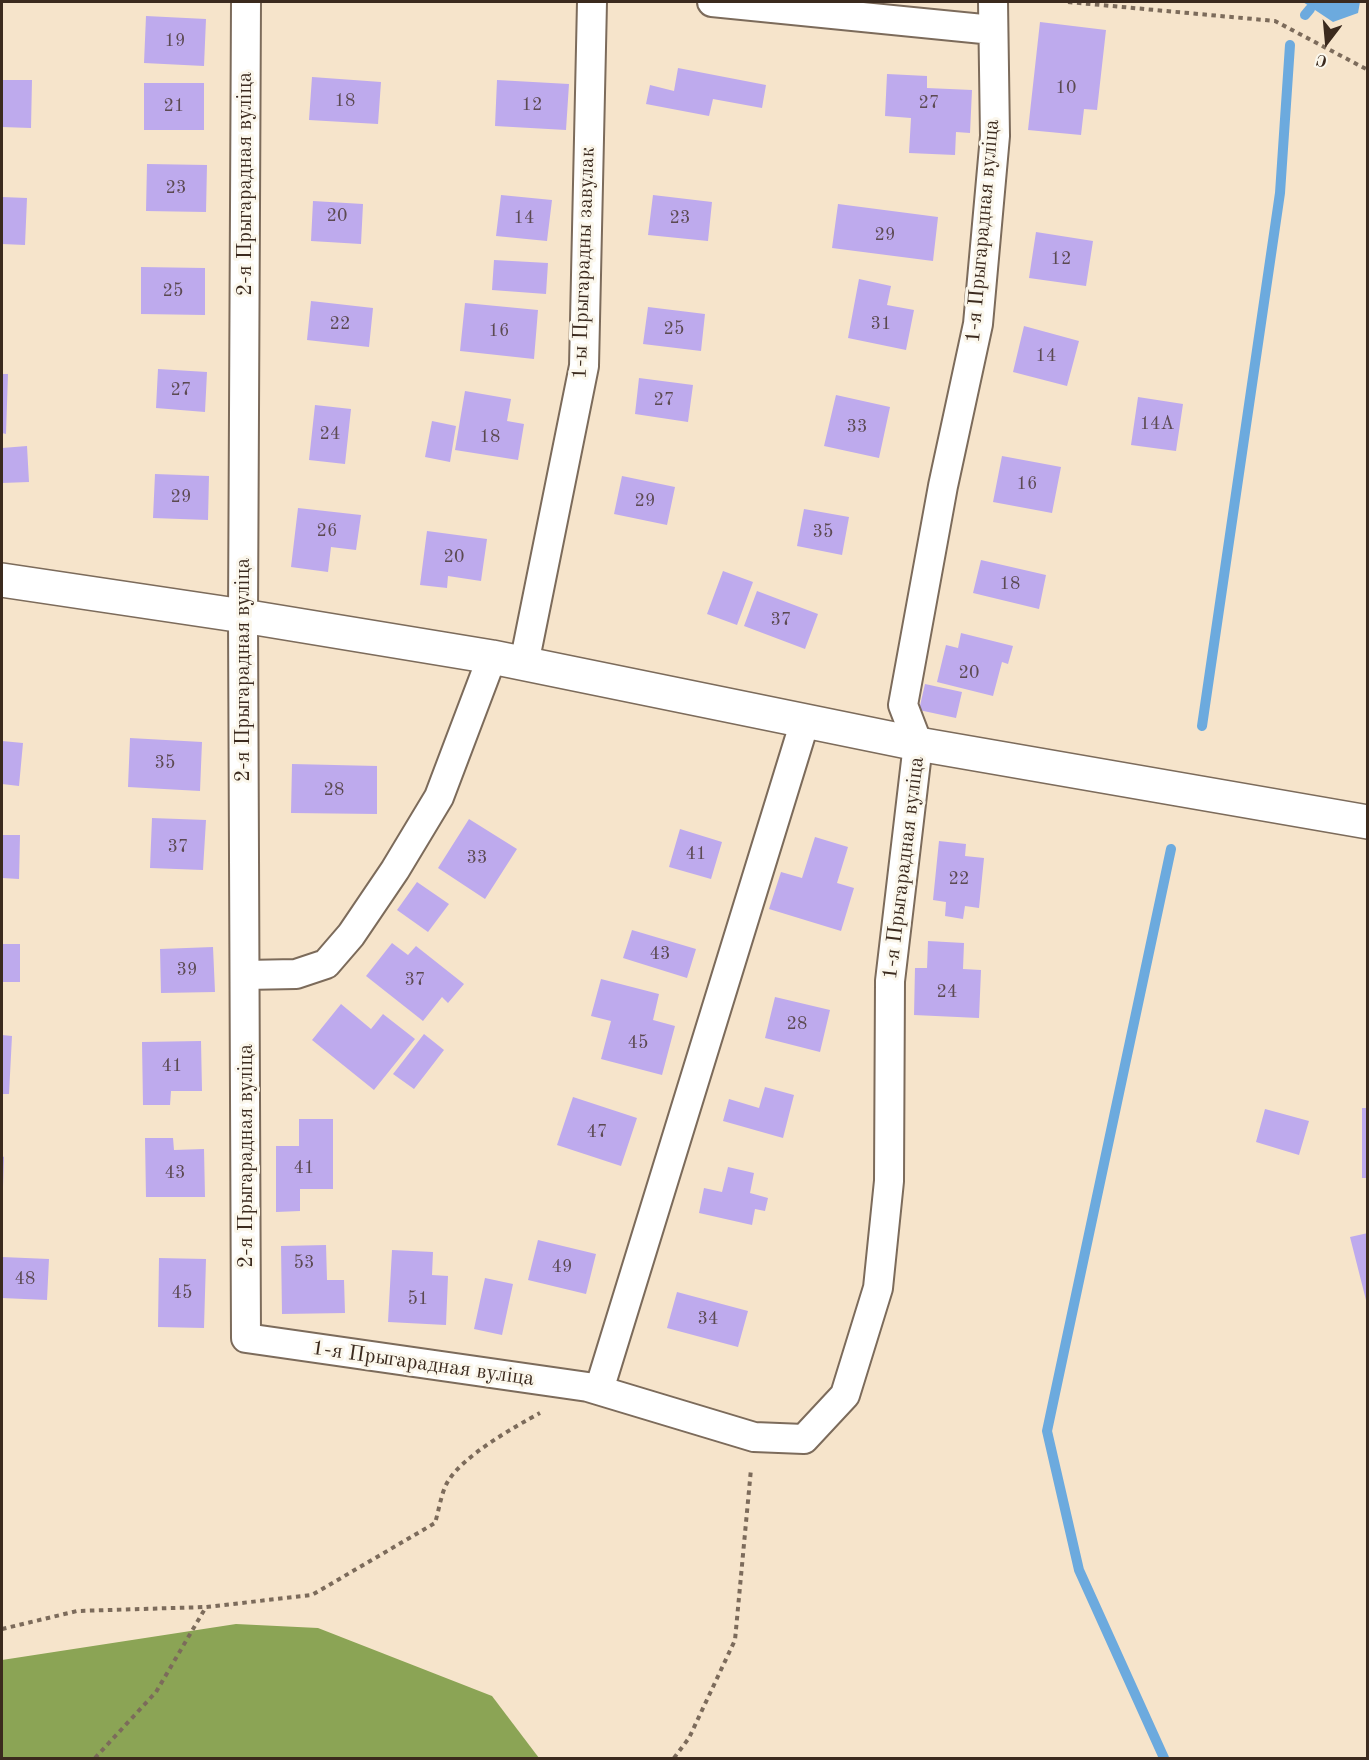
<!DOCTYPE html>
<meta charset="utf-8">
<style>
body{margin:0}
#map{position:relative;width:1369px;height:1760px;overflow:hidden;background:#f6e4cb;font-family:"Old Standard TT",serif}
canvas{display:block}
.frame{position:absolute;inset:0;border:3px solid #3b2a1e;pointer-events:none}
.north{position:absolute;left:1297px;top:12px;width:60px;height:60px;-webkit-text-stroke:4px #fbf7ec;paint-order:stroke;rotate:196deg;font-size:16px;font-weight:700;line-height:24px;text-align:center;color:#3b2a1e}
.north::after{content:'';display:block;margin:auto;width:21px;height:27px;background:#3b2a1e;clip-path:polygon(50% 0,100% 100%,50% 72%,0 100%)}
</style>
<div id="map">
<canvas width="1369" height="1760"></canvas>
<div class="frame"></div>
<div class="north">С</div>
</div>
<script>
const c = document.querySelector('canvas').getContext('2d');
c.lineJoin = 'round';
function fill(path, color) { c.fillStyle = color; c.fill(path, 'evenodd'); }
function trace(path, color, width, dash) { c.strokeStyle = color; c.lineWidth = width; c.lineCap = dash ? 'butt' : 'round'; c.setLineDash(dash || []); c.stroke(path); }
function label(font, color, halo, rows, align = 'center') {
  c.font = font + ' "Old Standard TT",serif'; c.lineWidth = 6; c.setLineDash([]); c.textBaseline = 'middle'; c.strokeStyle = halo; c.fillStyle = color; for (const [text, x, y, turn = 0] of rows) {
    c.save(); c.translate(x, y); c.rotate((+turn || 0) * Math.PI / 180); c.textAlign = isNaN(turn) ? turn : align; if (halo) c.strokeText(text, 0, 0); c.fillText(text, 0, 0); c.restore();
  }
}
const forest = new Path2D(`
 M236 1624 318 1628 492 1696 539 1758H2V1660Z`);
const water = new Path2D(`
 M1303 2H1360L1358 13 1333 22Z`);
const stream = new Path2D(`
 M1305 15 1310 9
 M1202 726 1280 193 1290 45
 M1164 1758 1079 1570 1047 1431 1171 849`);
const building = new Path2D(`
 M146 16 206 19 204 66 144 63Z
 M1040 22 1106 30 1097 110 1084 109 1081 135 1028 130Z
 M678 68 766 85 762 108 713 99 709 116 646 104 650 85 674 91Z
 M887 74 927 76V88L972 90 970 133 956 132 955 155 909 153 911 118 885 116Z
 M312 77 381 82 378 124 309 120Z
 M2 80H32L31 128 2 127Z
 M497 80 569 84 566 130 495 126Z
 M144 83H204V130H144Z
 M147 164 207 165 206 212 146 211Z
 M501 195 552 200 547 241 496 236Z
 M653 195 712 202 708 241 648 235Z
 M2 197 27 198 25 245 2 244Z
 M313 201 363 204 361 244 311 241Z
 M838 204 938 217 933 261 832 248Z
 M1036 232 1093 241 1086 286 1029 278Z
 M494 260 548 263 546 294 492 290Z
 M141 267 205 268V315L141 314Z
 M859 279 891 286 887 305 914 310 906 350 848 338Z
 M311 301 373 308 369 347 307 340Z
 M465 303 538 310 534 359 460 351Z
 M648 307 705 314 701 351 643 344Z
 M1024 326 1079 341 1067 386 1013 372Z
 M158 369 207 372 205 412 156 408Z
 M2 374H8L6 434 2 433Z
 M639 378 693 385 688 422 635 414Z
 M465 391 511 399 507 421 524 424 518 460 455 450Z
 M836 395 890 407 879 458 824 446Z
 M1138 397 1183 404 1176 451 1131 445Z
 M315 405 351 409 345 464 309 460Z
 M432 421 456 426 450 462 425 457Z
 M27 446 29 482 2 483V448Z
 M1002 456 1061 467 1052 513 993 502Z
 M155 474 209 476 208 520 153 518Z
 M622 476 675 487 667 525 614 514Z
 M298 508 361 515 356 550 331 547 328 572 291 567Z
 M804 509 849 517 842 555 797 546Z
 M427 531 487 539 481 581 448 576 447 588 420 585Z
 M981 560 1046 575 1039 609 973 593Z
 M723 571 753 582 737 625 707 614Z
 M757 591 818 614 805 649 744 626Z
 M961 633 1013 646 1008 664 1002 662 993 696 937 682 946 645 958 648Z
 M925 684 962 692 956 718 919 710Z
 M130 738 202 742 200 791 128 787Z
 M2 741 23 743 19 786 2 784Z
 M292 764 377 766V814L291 813Z
 M152 818 206 820 203 870 150 868Z
 M469 819 517 849 485 899 438 868Z
 M680 829 722 842 711 879 669 867Z
 M2 835H20L19 879 2 878Z
 M815 837 848 847 837 883 854 888 841 931 769 909 781 872 802 878Z
 M939 841 966 844 965 856 984 858 979 908 965 906 963 919 945 916 946 902 933 900Z
 M417 882 449 904 428 932 397 910Z
 M632 930 696 949 687 978 623 958Z
 M928 941 964 943 963 969 981 970 979 1018 914 1015 915 968H927Z
 M392 943 408 955 416 946 464 984 448 1003 442 997 423 1021 366 976Z
 M2 944H20V982H2Z
 M213 947 215 992 161 993 160 949Z
 M601 979 659 994 653 1020 675 1026 662 1075 601 1059 611 1021 591 1016Z
 M775 997 830 1010 820 1052 765 1038Z
 M341 1004 371 1029 383 1014 415 1039 374 1090 312 1040Z
 M424 1034 444 1050 414 1089 393 1074Z
 M2 1035 12 1036 9 1094H2Z
 M201 1041 202 1091H171L170 1105H143L142 1042Z
 M765 1087 794 1095 783 1138 723 1121 729 1099 759 1108Z
 M573 1097 637 1118 621 1166 557 1145Z
 M1362 1108H1368V1178H1362Z
 M1265 1109 1309 1121 1299 1155 1256 1142Z
 M299 1119H333V1189H300V1211L276 1212V1146H299Z
 M145 1138H173L174 1150 204 1149 205 1197H146Z
 M2 1156 4 1157 3 1187H2Z
 M728 1167 754 1173 750 1193 768 1198 765 1211 755 1209 752 1225 699 1213 704 1188 722 1192Z
 M1368 1233V1304H1367L1350 1237Z
 M538 1240 596 1254 586 1294 528 1280Z
 M326 1245 327 1280H344L345 1313 282 1314 281 1246Z
 M392 1250 433 1252 432 1275 448 1276 446 1325 388 1322Z
 M2 1257 49 1259 47 1300 2 1298Z
 M159 1258 206 1259 204 1328 158 1327Z
 M485 1278 513 1284 502 1335 474 1329Z
 M677 1292 748 1311 738 1347 667 1328Z`);
const path = new Path2D(`
 M1068 2 1275 21 1368 70
 M2 1629 77 1611 206 1607
 M95 1758 156 1692 206 1607 312 1595 435 1523C439 1510 441 1494 447 1483 461 1457 514 1427 540 1413
 M674 1758 689 1738 735 1640 751 1469`);
const street = new Path2D(`
 M246 2 243 616 246 1338 588 1387 754 1437 804 1439 845 1395 878 1288 889 1181 890 981 918 744 903 705 943 486 978 324 995 136 993 2
 M712 2 993 30
 M524 664 584 366 592 2
 M245 975 296 974 326 964 351 935 395 870 439 797 492 657
 M599 1390 805 721`);
const secondary = new Path2D(`
 M2 580 243 616 492 657 918 744 1368 822`);
const numberNames = [
 ["19",175,41],
 ["10",1066,88],
 ["18",345,101],
 ["27",929,103],
 ["12",532,105],
 ["21",174,106],
 ["23",176,188],
 ["20",337,216],
 ["14",524,218],
 ["23",680,218],
 ["29",885,235],
 ["12",1061,259],
 ["25",173,291],
 ["22",340,324],
 ["31",881,324],
 ["25",674,329],
 ["16",499,331],
 ["14",1046,356],
 ["27",181,390],
 ["27",664,400],
 ["14А",1157,424],
 ["33",857,427],
 ["24",330,434],
 ["18",490,437],
 ["16",1027,484],
 ["29",181,497],
 ["29",645,501],
 ["26",327,531],
 ["35",823,532],
 ["20",454,557],
 ["18",1010,584],
 ["37",781,620],
 ["20",969,673],
 ["35",165,763],
 ["28",334,790],
 ["37",178,847],
 ["41",696,854],
 ["33",477,858],
 ["22",959,879],
 ["43",660,954],
 ["39",187,970],
 ["37",415,980],
 ["24",947,992],
 ["28",797,1024],
 ["45",638,1043],
 ["41",172,1066],
 ["47",597,1132],
 ["41",304,1168],
 ["43",175,1173],
 ["53",304,1263],
 ["49",562,1267],
 ["48",25,1279],
 ["45",182,1293],
 ["51",418,1299],
 ["34",708,1319]
];
const streetNames = [
 ["2-я Прыгарадная вуліца",245,184,-90],
 ["1-я Прыгарадная вуліца",983,231,-85],
 ["1-ы Прыгарадны завулак",584,263,-88],
 ["2-я Прыгарадная вуліца",243,670,-90],
 ["1-я Прыгарадная вуліца",904,868,-83],
 ["2-я Прыгарадная вуліца",246,1156,-90],
 ["1-я Прыгарадная вуліца",423,1364,8]
];
fill(forest, '#8ba455');
fill(water, '#6caade');
trace(stream, '#6caade', 10);
fill(building, '#beaaed');
trace(street, '#7c6b5b', 32);
trace(secondary, '#7c6b5b', 36);
trace(path, '#7c6b5b', 4, [4.5, 4.5]);
trace(street, '#fff', 28);
trace(secondary, '#fff', 33);
label('18px', '#5c4a52', null, numberNames);
label('21px', '#3b2a1e', '#fbf7ec', streetNames);
</script>
